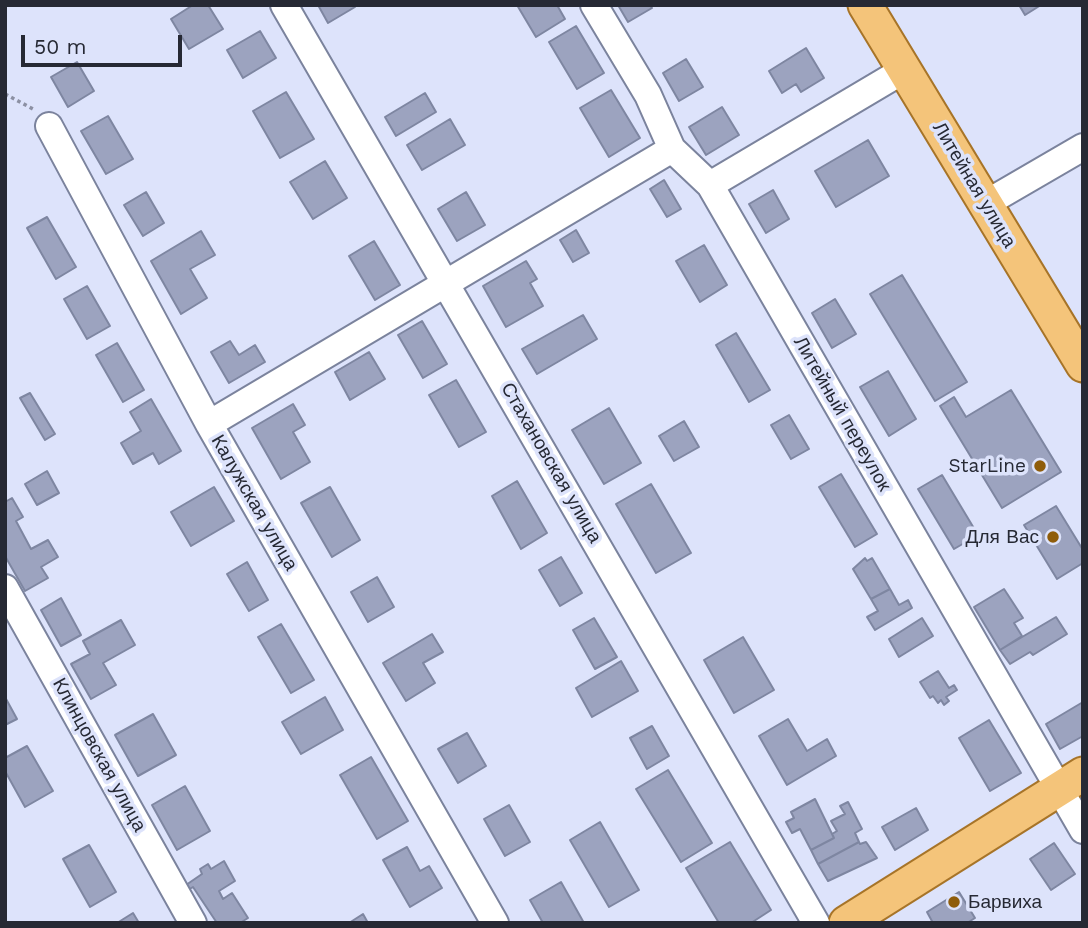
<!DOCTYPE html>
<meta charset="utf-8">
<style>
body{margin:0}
#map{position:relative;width:1088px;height:928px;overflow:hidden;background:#dde3fb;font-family:"Work Sans",sans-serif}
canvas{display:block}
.frame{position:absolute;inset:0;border:7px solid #262934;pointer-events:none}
.scale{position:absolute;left:21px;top:35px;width:161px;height:32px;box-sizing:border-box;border:4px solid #262934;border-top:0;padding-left:9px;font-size:21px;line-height:24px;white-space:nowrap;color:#262934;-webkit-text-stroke:5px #dde3fb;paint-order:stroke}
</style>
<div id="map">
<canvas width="1088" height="928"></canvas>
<div class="frame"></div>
<div class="scale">50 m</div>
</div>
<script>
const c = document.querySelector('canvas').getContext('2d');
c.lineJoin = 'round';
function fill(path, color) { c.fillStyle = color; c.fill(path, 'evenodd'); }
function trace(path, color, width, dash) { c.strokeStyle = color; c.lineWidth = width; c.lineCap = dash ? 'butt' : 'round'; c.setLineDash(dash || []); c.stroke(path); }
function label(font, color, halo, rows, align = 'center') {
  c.font = font + ' "Work Sans",sans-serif'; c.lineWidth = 7; c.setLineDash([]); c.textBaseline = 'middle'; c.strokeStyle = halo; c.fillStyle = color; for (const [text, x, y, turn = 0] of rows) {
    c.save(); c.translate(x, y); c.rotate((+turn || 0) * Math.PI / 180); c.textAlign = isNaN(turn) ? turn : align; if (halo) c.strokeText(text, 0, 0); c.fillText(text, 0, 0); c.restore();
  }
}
const building = new Path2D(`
 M193 5H208L223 29 189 49 171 19Z
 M318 5H354L355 7 328 23Z
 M517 5H557L565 19 536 37Z
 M618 5H650L652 8 628 22Z
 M1019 5H1041L1025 15Z
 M576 26 604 73 577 89 549 42Z
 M260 31 276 58 243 78 227 50Z
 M806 48 824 78 801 92 796 84 782 93 769 71Z
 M686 59 703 87 679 101 663 73Z
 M77 62 94 91 68 107 51 77Z
 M611 90 640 138 609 157 580 108Z
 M286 92 314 139 280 158 253 111Z
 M425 93 436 112 396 136 385 117Z
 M722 107 739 135 706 155 689 127Z
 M108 116 133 159 106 174 81 131Z
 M450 119 465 145 422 170 407 145Z
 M868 140 889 176 836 207 815 171Z
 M325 161 347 198 313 219 290 182Z
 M664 180 681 209 667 217 650 189Z
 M773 190 789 219 766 233 749 204Z
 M146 192 164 223 143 236 124 205Z
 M466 192 485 225 457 241 438 209Z
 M47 217 76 267 56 279 27 228Z
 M576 230 589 253 573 262 560 240Z
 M201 231 215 255 190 269 207 298 181 314 151 261Z
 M374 241 400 285 375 300 349 256Z
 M704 245 727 285 700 302 676 261Z
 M526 261 537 279 530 283 543 306 506 327 483 286Z
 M902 275 967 382 935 401 870 294Z
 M87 286 110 326 87 339 64 299Z
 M835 299 856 334 832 348 812 313Z
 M583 315 597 339 537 374 522 349Z
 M422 321 447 364 423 378 398 335Z
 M736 333 770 390 749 402 716 345Z
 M230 341 239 355 255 345 265 362 229 383 211 352Z
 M117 343 144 390 123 402 96 355Z
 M369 352 385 379 350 400 335 372Z
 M888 371 916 419 889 436 860 387Z
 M456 380 486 432 459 447 429 395Z
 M1011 390 1061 472 1002 508 940 406 954 397 966 417Z
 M30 393 55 434 45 440 20 398Z
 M151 399 181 451 159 464 153 453 133 464 121 443 141 431 130 412Z
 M293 404 305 425 293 432 310 462 281 479 252 428Z
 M609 408 641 463 604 484 572 430Z
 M789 415 809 449 791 459 771 425Z
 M684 421 699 447 674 461 659 436Z
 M47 471 59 493 37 505 25 484Z
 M841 474 877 534 855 547 819 487Z
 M942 475 978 535 954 549 918 489Z
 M517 481 547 533 521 549 492 496Z
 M651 484 691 553 656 573 616 504Z
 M214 487 234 521 191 546 171 512Z
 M330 487 360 540 332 557 301 503Z
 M12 498 23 517 16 521 31 549 48 540 58 557 41 567 48 578 25 591 5 556V502Z
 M1056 506 1083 550V563L1057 579 1024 525Z
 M561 557 582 593 560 606 539 570Z
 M865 558 867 561 872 558 890 589 871 599 853 569Z
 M247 562 268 600 249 611 227 574Z
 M377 577 394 607 368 622 351 592Z
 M890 589 899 605 908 600 912 608 875 630 867 617 878 611 871 599Z
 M1004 589 1023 618 1014 623 1022 636 1000 650 974 607Z
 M61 598 81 635 61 646 41 610Z
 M1056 617 1067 634 1033 655 1030 652 1010 664 1000 650Z
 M594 618 617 657 595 669 573 630Z
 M922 618 933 636 899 657 889 639Z
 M121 620 135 645 103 663 116 685 91 699 71 664 90 654 83 641Z
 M281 624 314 680 291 693 258 637Z
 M432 634 443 652 423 663 435 683 406 701 383 663Z
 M743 637 774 690 734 713 704 660Z
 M621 661 638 691 592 717 576 688Z
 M938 671 949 688 954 685 957 690 946 697 949 701 944 705 941 700 938 703 933 696 930 698 920 682Z
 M5 697 17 719 5 725Z
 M325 697 343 730 301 754 282 722Z
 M1083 702V736L1060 749 1046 724Z
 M153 714 176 755 138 776 115 735Z
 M788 719 807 751 827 739 836 756 787 785 759 736Z
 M989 720 1021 773 990 791 959 738Z
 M652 726 669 756 647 769 630 738Z
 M467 733 486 766 458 783 438 749Z
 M27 746 53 791 25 807 5 771V758Z
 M371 757 408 821 377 839 340 775Z
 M668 770 712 843 681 862 636 789Z
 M185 786 210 831 177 850 152 805Z
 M815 799 834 838 811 850 800 829 792 833 786 822 794 818 791 812Z
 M848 802 862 829 855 833 859 842 818 864 811 850 834 838 832 834 837 831 831 821 845 814 840 806Z
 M509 805 530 842 505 856 484 819Z
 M916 808 928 830 895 850 882 827Z
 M600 822 639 890 609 907 570 840Z
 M730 842 771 910 751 923H719L686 868Z
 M859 842 860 844 866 842 877 858 828 881 818 864Z
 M1054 843 1075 874 1051 890 1030 859Z
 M89 845 116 892 90 907 63 859Z
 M407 847 420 871 429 866 442 888 410 907 383 860Z
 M224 861 235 881 219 891 223 899 232 893 248 918 240 923H217L193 887 188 890 186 885 202 874 200 869 208 864 211 869Z
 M561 882 584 923H543L530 900Z
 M959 892 975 918 967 923H933L927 912Z
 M133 913 139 923H117Z
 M363 914 368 923H349Z`);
const path = new Path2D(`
 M5 94 33 109`);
const minor = new Path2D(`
 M284 5 816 923
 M594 5 648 95 672 149 710 185 1083 830
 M49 126 209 424 495 923
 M710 185 904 70
 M985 204 1083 147
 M209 424 672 149
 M5 588 193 923`);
const major = new Path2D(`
 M865 5 1083 365
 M846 923 1083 774`);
const markers = [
 [1040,466,7,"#8f5d0b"],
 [1053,537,7,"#8f5d0b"],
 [954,902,7,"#8f5d0b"]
];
const streetNames = [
 ["Литейная улица",974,185,59],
 ["Литейный переулок",842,414,60],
 ["Стахановская улица",551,463,60],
 ["Калужская улица",254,503,60],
 ["Клинцовская улица",99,755,61]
];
const poiNames = [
 ["StarLine",1026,466],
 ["Для Вас",1039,537],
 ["Барвиха",968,902,"left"]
];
fill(building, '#9ca3bf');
trace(building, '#7e86a1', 2);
trace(minor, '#7b839d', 30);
trace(major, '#a77428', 37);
trace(path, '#8c90a3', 3.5, [3.5, 3.5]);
trace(minor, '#fff', 26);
trace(major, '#f4c47a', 33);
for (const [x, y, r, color] of markers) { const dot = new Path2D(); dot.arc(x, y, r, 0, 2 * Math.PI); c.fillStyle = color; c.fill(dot); trace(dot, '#dde3fb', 2.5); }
label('19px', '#262934', '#dde3fb', streetNames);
label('19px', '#262934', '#dde3fb', poiNames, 'right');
</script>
